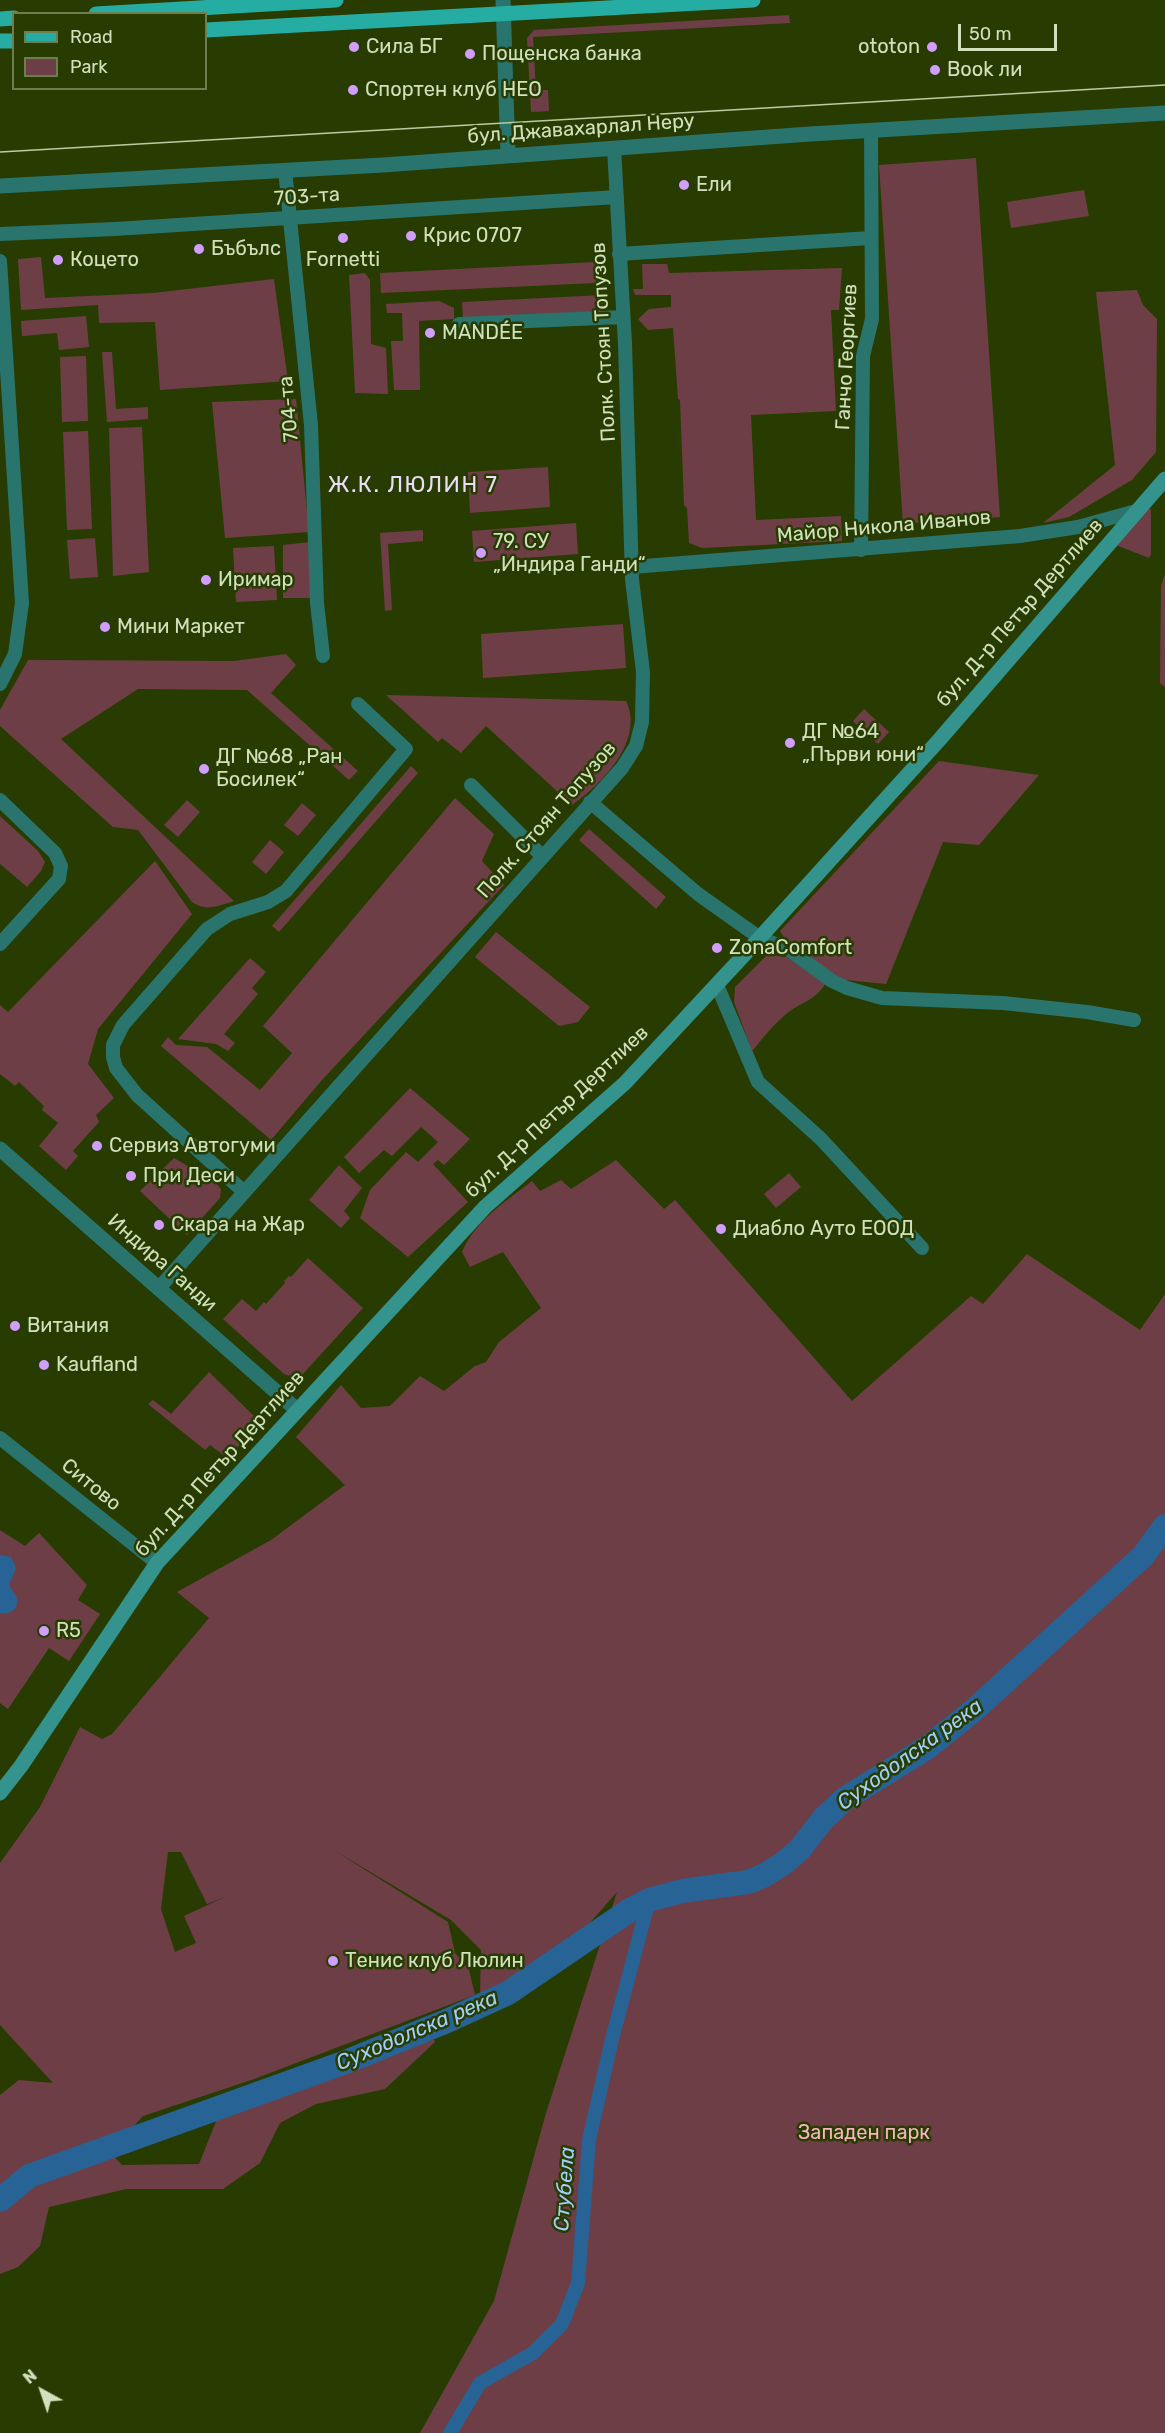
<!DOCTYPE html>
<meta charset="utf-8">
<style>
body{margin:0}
#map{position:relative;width:1165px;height:2433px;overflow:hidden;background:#283c02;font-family:Rubik,sans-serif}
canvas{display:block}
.legend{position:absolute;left:12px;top:12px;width:195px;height:78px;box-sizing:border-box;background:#283c02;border:2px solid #6b7e4d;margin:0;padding:8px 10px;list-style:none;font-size:18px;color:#d0e2bd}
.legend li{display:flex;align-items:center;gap:12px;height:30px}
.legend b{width:30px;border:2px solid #6b7e4d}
.north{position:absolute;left:12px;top:2361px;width:60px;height:60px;-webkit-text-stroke:4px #283c02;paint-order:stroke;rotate:320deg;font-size:16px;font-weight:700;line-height:24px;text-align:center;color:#d0e2bd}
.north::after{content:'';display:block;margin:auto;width:21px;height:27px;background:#d0e2bd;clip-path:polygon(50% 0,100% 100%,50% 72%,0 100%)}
.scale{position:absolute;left:958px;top:24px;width:99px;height:27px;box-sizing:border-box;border:3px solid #d0e2bd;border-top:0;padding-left:8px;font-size:18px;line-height:21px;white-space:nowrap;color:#d0e2bd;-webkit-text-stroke:4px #283c02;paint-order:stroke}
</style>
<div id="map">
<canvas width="1165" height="2433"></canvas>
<ul class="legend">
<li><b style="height:8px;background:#25ada4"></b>Road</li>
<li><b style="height:16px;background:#6e3e47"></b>Park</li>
</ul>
<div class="north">N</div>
<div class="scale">50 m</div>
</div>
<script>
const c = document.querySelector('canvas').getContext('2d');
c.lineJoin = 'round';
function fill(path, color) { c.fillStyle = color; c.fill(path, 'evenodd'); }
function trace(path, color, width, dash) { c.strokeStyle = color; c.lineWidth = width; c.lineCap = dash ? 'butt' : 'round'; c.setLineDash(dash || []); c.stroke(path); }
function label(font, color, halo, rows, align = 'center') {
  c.font = font + ' Rubik,sans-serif'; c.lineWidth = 5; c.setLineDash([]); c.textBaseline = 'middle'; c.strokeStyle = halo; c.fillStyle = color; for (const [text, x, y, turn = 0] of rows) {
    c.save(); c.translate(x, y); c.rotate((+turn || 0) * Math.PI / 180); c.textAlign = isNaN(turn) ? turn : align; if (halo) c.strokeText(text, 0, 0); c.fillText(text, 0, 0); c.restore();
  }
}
const green = new Path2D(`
 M789 15 790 23 533 37 536 90H548L549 111 531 112 527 38 534 30Z
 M976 158 1000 517 903 524 879 165Z
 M1084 190 1089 216 1011 228 1007 202Z
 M41 257 45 298 153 293 274 279 288 381 160 390 155 322 99 323 98 305 21 310 18 259Z
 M595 262 596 283 381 293 380 273Z
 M642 264H667L669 273 842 268 839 310H831L836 411 751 415 756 520 841 516 842 541 702 548 689 543 687 508 684 505 680 400 678 399 673 328 648 330 638 319 649 309 671 307V295H635L633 289H643Z
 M365 273 370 280 371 344 386 348 388 394 355 393 349 275Z
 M1137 290 1143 305 1157 319 1156 452 1132 480 1069 517 1043 523 1115 465 1096 292Z
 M604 295 605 311 463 319 462 302Z
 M439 301 454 308V319L419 321 420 390H394L391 341H403L402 313H387L386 304Z
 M86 316 89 347 59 350 57 333 22 336 21 321Z
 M102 352H112L116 409 148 407V419L107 422Z
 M86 356 88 421 62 422 60 357Z
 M296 399 309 532 225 538 212 402Z
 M142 427 149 572 113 576 109 428Z
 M88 431 92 529 67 530 63 432Z
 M548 467 550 507 470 513 468 472Z
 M1148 508 1151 510V554L1149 558 1116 545Z
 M576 523 578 554 474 562 472 531Z
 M423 530V541L388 544 392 610 385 611 380 533Z
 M95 538 98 577 70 579 67 540Z
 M310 542 311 598H283V545Z
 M274 546 277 600 236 602 233 548Z
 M1165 574V687L1160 683 1161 586Z
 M623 624 626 668 483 678 481 634Z
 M286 654 296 665 271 693 358 771 349 780 247 690 138 689 61 739 234 901C218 906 206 912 192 902L138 830 113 827 0 726V710L28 660 234 661Z
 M386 695 626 701C645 740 602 784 572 805L486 726 461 753 442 738 438 742Z
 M864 709 889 732 878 744 853 721Z
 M939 761 1039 775 979 845 943 842 886 984 836 979 789 946 780 931Z
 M411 766 418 773 279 932 272 926Z
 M455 798 494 834 482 861 504 885 322 1080 271 1140 161 1046 168 1037 176 1045 207 1047 260 1090 292 1053 263 1026Z
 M187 800 200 812 178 837 164 825Z
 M302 803 316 815 298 836 284 825Z
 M0 816 38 851 45 862 41 871 27 887 0 864Z
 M589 829 666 897 656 909 579 840Z
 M270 840 284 852 266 874 252 862Z
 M155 861 192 914 98 1029 88 1064 114 1098 96 1115 99 1122 73 1151 78 1156 66 1170 39 1146 58 1123 42 1110 44 1106 19 1082 15 1086 0 1074V1005L8 1012Z
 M496 932 590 1007 578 1022 559 1026 475 957Z
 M767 955 787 957 826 983C813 1003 801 1001 785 1015 772 1026 763 1038 752 1051L734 1002 735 987Z
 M250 958 266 972 252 988 258 994 224 1034 235 1043 228 1051 216 1044 178 1039Z
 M410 1088 470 1139 444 1165 438 1160 433 1164 468 1202 408 1257 360 1218 370 1190 406 1152 418 1162 438 1142 421 1127 392 1156 384 1150 359 1173 344 1157Z
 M174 1158 215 1182 221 1189 220 1198 187 1235 140 1191Z
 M616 1160 664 1209 675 1200 852 1401 971 1296 983 1304 1027 1254 1140 1330 1165 1294V2433H420L494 2301 546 2113 617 1892 580 1934 509 1985 480 1996 481 1950 451 1920 332 1849 448 1922 455 1953 469 1970 475 1995 254 2079 143 2116 110 2152 122 2165 199 2164 219 2114 431 2034 435 2042 385 2089 316 2104 280 2123 260 2163 223 2189H126L49 2207 40 2246 18 2267 0 2274V2095L19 2080 53 2083 0 2025V1863L40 1807 80 1727 102 1739 112 1734 209 1618 177 1592 271 1540 345 1485 296 1437 341 1385 361 1408 390 1406 420 1376 444 1391 475 1366 486 1362 499 1342 541 1308 503 1252 470 1267 462 1252C476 1220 505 1202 532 1181L540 1191 561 1180 571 1189ZM168 1852H181L207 1904 225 1897 184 1916 196 1943 175 1952 161 1909Z
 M339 1165 362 1188 344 1211 350 1218 341 1228 309 1200Z
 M789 1173 801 1187 776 1208 764 1194Z
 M308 1258 363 1308 302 1375 294 1377 284 1374 223 1319 242 1299 256 1311 264 1302 266 1304 285 1283 284 1281 289 1276 291 1277Z
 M209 1372 255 1417C258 1434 237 1446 226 1457L210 1445 205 1450 148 1404 153 1400 171 1414Z
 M0 1530 25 1546 39 1533 87 1585 78 1600 100 1614 69 1661 49 1648 8 1709 0 1703Z`);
const water = new Path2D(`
 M0 1555 11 1557 16 1568 9 1585C11 1590 16 1593 17 1599 19 1610 9 1615 0 1613Z`);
const canal = new Path2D(`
 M450 2433 480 2383 533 2353 562 2324 578 2283 589 2140 612 2039 649 1900`);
const river = new Path2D(`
 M0 2200 29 2176 343 2063 447 2021 508 1993 630 1910 649 1900 682 1891 748 1882 763 1876 784 1863 800 1849 824 1818 846 1798 928 1747 974 1710 1143 1556 1165 1526`);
const minor = new Path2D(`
 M285 170 311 425 317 603 323 656
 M0 234 115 229 617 197
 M619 254 870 238
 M0 261 22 603 15 654 0 684
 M459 324 623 317
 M861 550 863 356 872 319 871 130
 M632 567 1020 536 1078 527 1136 511
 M471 785 542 856
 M0 800 55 853 61 866 59 879 0 944
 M590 802 698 894 760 938 788 949 832 981 847 988 882 998 1003 1003 1087 1012 1134 1020
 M717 985 758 1082 821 1139 922 1248
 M243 1191 137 1095 116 1068 113 1057V1045L123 1025 207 929 230 914 268 902 286 891 406 749 358 704
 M159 1288 622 768 636 746 642 722 643 672 632 579 625 344 614 148
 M0 1438 157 1563`);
const tertiary = new Path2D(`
 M503 0 508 156
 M0 186 383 165 810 134 1165 113
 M0 1149 297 1410`);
const secondary = new Path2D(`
 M0 1793 21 1766 157 1563 485 1207 625 1083 745 954 940 739 1165 479`);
const primary = new Path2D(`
 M96 14 336 0
 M0 19 14 18
 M206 30 753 0
 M0 41H14`);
const tram = new Path2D(`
 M0 152 1165 85`);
const markers = [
 [354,47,6,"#d19dfe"],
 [932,47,6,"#d19dfe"],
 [470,54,6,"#d19dfe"],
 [935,70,6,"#d19dfe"],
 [353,90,6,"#d19dfe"],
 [684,185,6,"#d19dfe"],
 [411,236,6,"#d19dfe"],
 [343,238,6,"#d19dfe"],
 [199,249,6,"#d19dfe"],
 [58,260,6,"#d19dfe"],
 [430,333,6,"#d19dfe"],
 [481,553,6,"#d19dfe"],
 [206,580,6,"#d19dfe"],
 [105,627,6,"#d19dfe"],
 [790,743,6,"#d19dfe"],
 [204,769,6,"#d19dfe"],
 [717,948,6,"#d19dfe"],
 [97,1146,6,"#d19dfe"],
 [131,1176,6,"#d19dfe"],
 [159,1225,6,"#d19dfe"],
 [721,1229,6,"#d19dfe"],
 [15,1326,6,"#d19dfe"],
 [44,1365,6,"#d19dfe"],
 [44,1631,6,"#d19dfe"],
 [333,1961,6,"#d19dfe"]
];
const poiNames = [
 ["Сила БГ",366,47],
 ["ototon",920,47,"right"],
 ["Пощенска банка",482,54],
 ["Book ли",947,70],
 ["Спортен клуб НЕО",365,90],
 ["Ели",696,185],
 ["Крис 0707",423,236],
 ["Бъбълс",211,249],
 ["Коцето",70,260],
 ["Fornetti",343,260,"center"],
 ["MANDÉE",442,333],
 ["79. СУ",493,542],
 ["„Индира Ганди“",493,565],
 ["Иримар",218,580],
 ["Мини Маркет",117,627],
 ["ДГ №64",802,732],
 ["„Първи юни“",802,755],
 ["ДГ №68 „Ран",216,757],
 ["Босилек“",216,780],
 ["ZonaComfort",729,948],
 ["Сервиз Автогуми",109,1146],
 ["При Деси",143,1176],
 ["Скара на Жар",171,1225],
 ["Диабло Ауто ЕООД",733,1229],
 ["Витания",27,1326],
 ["Kaufland",56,1365],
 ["R5",56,1631],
 ["Тенис клуб Люлин",345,1961]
];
const streetNames = [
 ["бул. Джавахарлал Неру",581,129,-4],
 ["703-та",307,197,-4],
 ["Полк. Стоян Топузов",604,342,-93],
 ["Ганчо Георгиев",847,357,-87],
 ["704-та",289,409,-95],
 ["Майор Никола Иванов",884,527,-5],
 ["бул. Д-р Петър Дертлиев",1020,613,-49],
 ["Полк. Стоян Топузов",547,820,-49],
 ["бул. Д-р Петър Дертлиев",557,1112,-43],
 ["Индира Ганди",162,1263,41],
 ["бул. Д-р Петър Дертлиев",220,1464,-48],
 ["Ситово",91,1485,39]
];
const parkNames = [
 ["Западен парк",864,2133]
];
const waterNames = [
 ["Суходолска река",910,1755,-36],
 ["Суходолска река",417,2031,-23],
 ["Стубела",565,2189,-86]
];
const quarterNames = [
 ["Ж.К. ЛЮЛИН 7",413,486]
];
fill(green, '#6e3e47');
fill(water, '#286396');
trace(canal, '#286396', 14);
trace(river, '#286396', 24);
trace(minor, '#2a746e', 14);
trace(tertiary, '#2a746e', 15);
trace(secondary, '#34938c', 15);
trace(primary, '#25ada4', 15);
trace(tram, '#b9cca4', 1.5);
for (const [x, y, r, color] of markers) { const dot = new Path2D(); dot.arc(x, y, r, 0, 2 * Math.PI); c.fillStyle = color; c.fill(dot); trace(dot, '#283c02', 2); }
label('20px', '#d0e2bd', '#283c02', poiNames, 'left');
label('20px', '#d0e2bd', '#283c02', streetNames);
label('20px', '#f7b4bf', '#283c02', parkNames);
label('italic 21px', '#a1cffc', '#283c02', waterNames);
c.letterSpacing = '1.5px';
label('22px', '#eaddf8', '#283c02', quarterNames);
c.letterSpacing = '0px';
</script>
